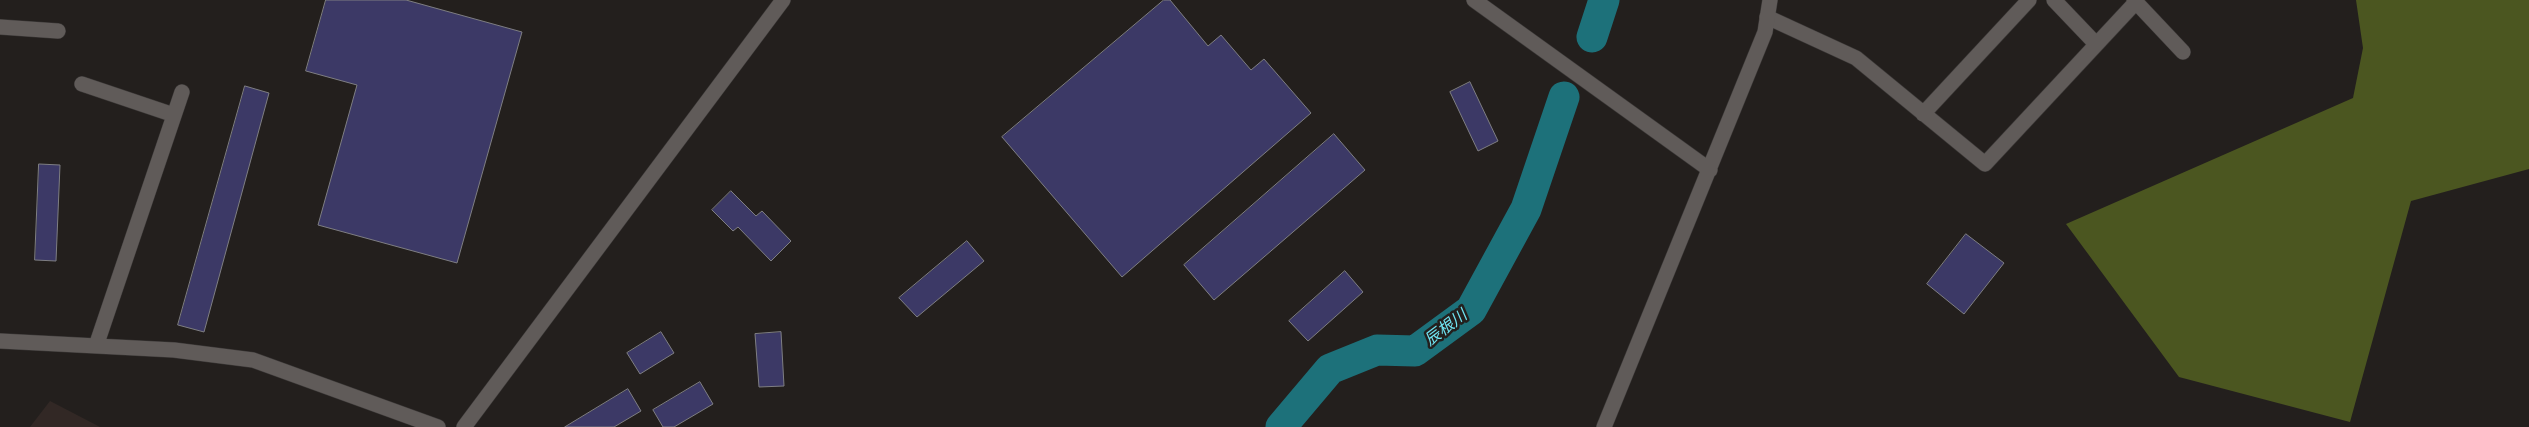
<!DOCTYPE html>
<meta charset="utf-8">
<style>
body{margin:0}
canvas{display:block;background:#231f1d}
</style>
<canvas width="2529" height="427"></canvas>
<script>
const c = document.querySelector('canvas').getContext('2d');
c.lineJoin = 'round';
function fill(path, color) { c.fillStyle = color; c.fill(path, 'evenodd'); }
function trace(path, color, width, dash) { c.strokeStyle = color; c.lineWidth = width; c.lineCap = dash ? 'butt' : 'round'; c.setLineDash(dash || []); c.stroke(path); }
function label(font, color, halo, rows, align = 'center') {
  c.font = font + ' Rubik,"Noto Sans JP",sans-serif'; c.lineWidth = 5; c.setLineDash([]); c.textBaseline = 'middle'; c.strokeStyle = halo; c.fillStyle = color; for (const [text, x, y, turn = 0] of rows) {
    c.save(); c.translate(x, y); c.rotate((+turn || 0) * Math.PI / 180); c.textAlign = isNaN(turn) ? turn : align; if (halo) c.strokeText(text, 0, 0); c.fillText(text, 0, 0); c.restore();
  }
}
const built = new Path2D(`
 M50 401 100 427H30Z`);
const forest = new Path2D(`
 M2356 0H2529V169L2411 201 2350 422 2179 377 2066 224 2353 98 2363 48Z`);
const river = new Path2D(`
 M1592 37 1604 0
 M1281 427 1330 369 1377 350 1415 351 1471 310 1526 209 1564 97`);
const building = new Path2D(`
 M326 0H406L522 32 457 263 318 225 357 85 306 71Z
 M1164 0H1170L1208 46 1221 35 1251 70 1264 59 1311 113 1122 277 1002 137Z
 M1470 82 1498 141 1478 151 1450 92Z
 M245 86 269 93 204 332 178 325Z
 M1334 134 1365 170 1214 300 1184 265Z
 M39 164 60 165 56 261 35 260Z
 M731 191 756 216 762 211 791 241 771 261 738 227 733 231 712 210Z
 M1966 234 2004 263 1964 314 1927 284Z
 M967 241 984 261 917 317 899 298Z
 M1345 271 1363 292 1308 341 1289 321Z
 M661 332 674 353 640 374 627 353Z
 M781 332 784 386 759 387 755 334Z
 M700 382 713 404 674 427H663L653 410Z
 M628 389 641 411 614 427H565Z`);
const minor = new Path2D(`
 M2054 0 2096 44
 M2134 0 2183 52
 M1767 17 1856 58 1985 164 2136 2
 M0 27 58 31
 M82 84 174 115
 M1923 114 2029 0
 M0 341 174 350 253 360 438 427
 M96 346 182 92`);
const tertiary = new Path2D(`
 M1474 0 1710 170
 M464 427 783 0
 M1604 427 1765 32 1770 0`);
const waterNames = [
 ["辰根川",1446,328,-37]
];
fill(built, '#322825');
fill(forest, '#4b5620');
trace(river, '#1d717a', 31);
fill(building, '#3c3966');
trace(building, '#7e7e82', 1);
trace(minor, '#3c3938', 16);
trace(tertiary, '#3c3938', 16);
trace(minor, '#605b59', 15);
trace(tertiary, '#605b59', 15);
label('italic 16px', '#70e5f3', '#231f1d', waterNames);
</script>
